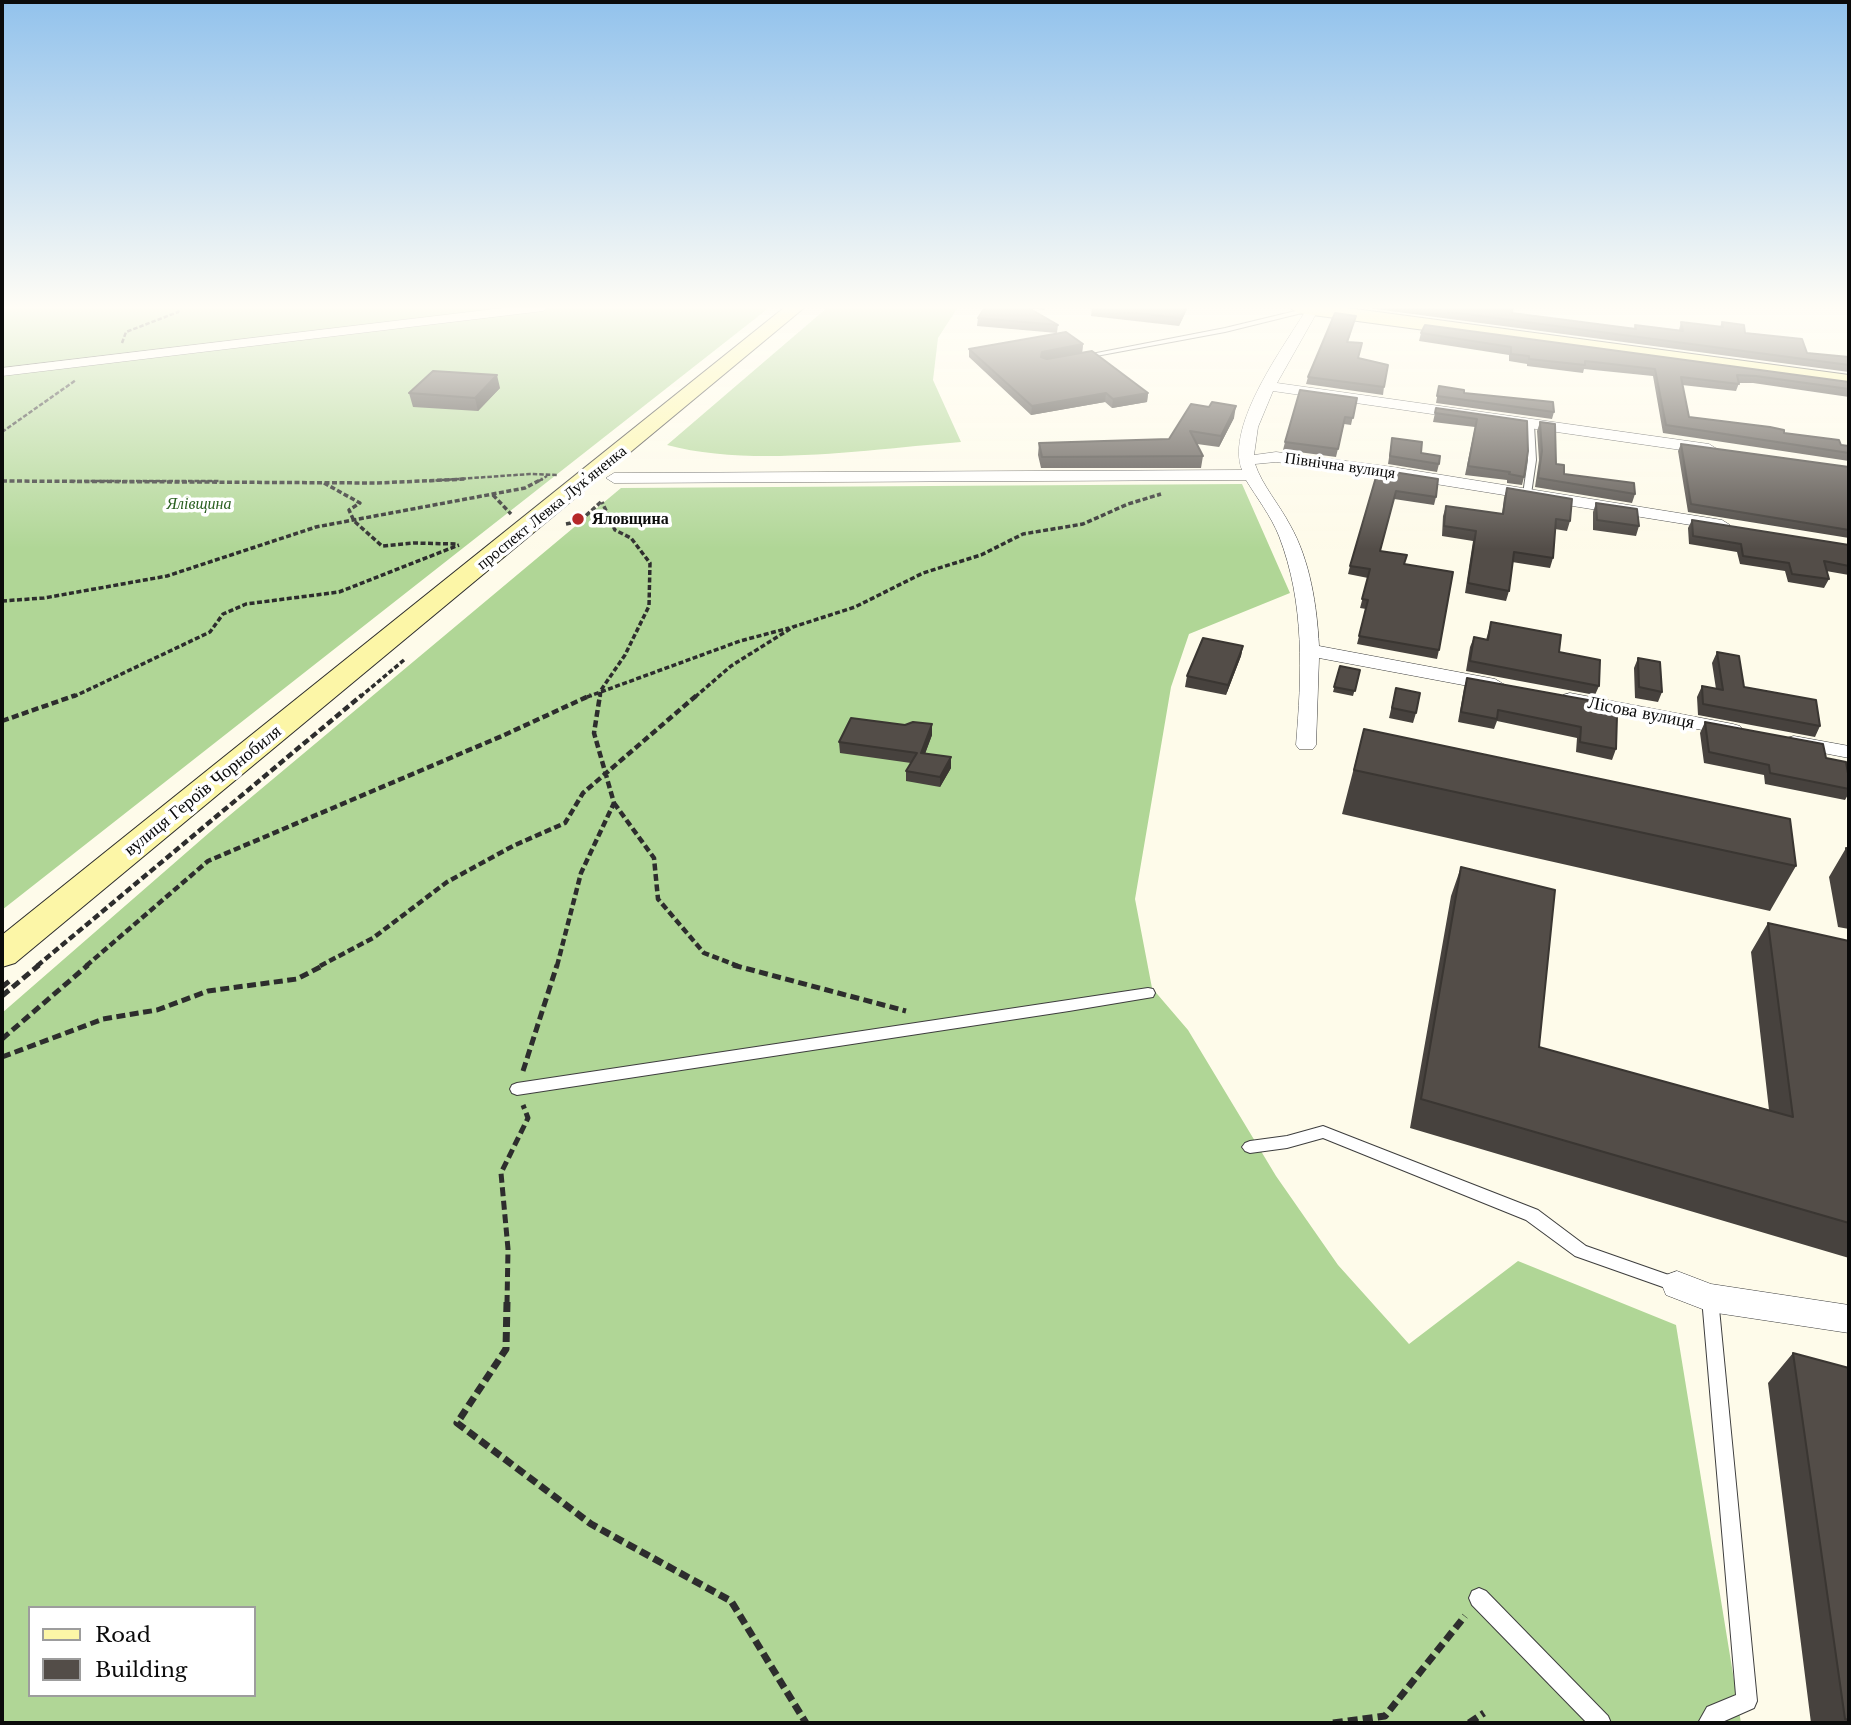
<!DOCTYPE html>
<meta charset="utf-8">
<style>
body{margin:0}
#map{position:relative;width:1851px;height:1725px;overflow:hidden;background:#fefbea;font-family:"Libre Baskerville",serif}
canvas{display:block}
.frame{position:absolute;inset:0;border:4px solid #0b0b0b;pointer-events:none}
.legend{position:absolute;left:28px;top:1606px;width:228px;height:91px;box-sizing:border-box;background:#fff;border:2px solid #9d9d9d;margin:0;padding:9px 12px;list-style:none;font-size:21px;color:#0b0b0b}
.legend li{display:flex;align-items:center;gap:14px;height:35px}
.legend b{width:35px;border:2px solid #9d9d9d}
</style>
<div id="map">
<canvas width="1851" height="1725"></canvas>
<div class="frame"></div>
<ul class="legend">
<li><b style="height:9px;background:#fcf6a7"></b>Road</li>
<li><b style="height:19px;background:#534d48"></b>Building</li>
</ul>
</div>
<script>
const c = document.querySelector('canvas').getContext('2d');
c.lineJoin = 'round';
function fill(path, color) { c.fillStyle = color; c.fill(path, 'evenodd'); }
function trace(path, color, width, dash) { c.strokeStyle = color; c.lineWidth = width; c.lineCap = dash ? 'butt' : 'round'; c.setLineDash(dash || []); c.stroke(path); }
function label(font, color, halo, rows, align = 'center') {
  c.font = font + ' "Libre Baskerville",serif'; c.lineWidth = 7; c.setLineDash([]); c.textBaseline = 'middle'; c.strokeStyle = halo; c.fillStyle = color; for (const [text, x, y, turn = 0] of rows) {
    c.save(); c.translate(x, y); c.rotate((+turn || 0) * Math.PI / 180); c.textAlign = isNaN(turn) ? turn : align; if (halo) c.strokeText(text, 0, 0); c.fillText(text, 0, 0); c.restore();
  }
}
const forest = new Path2D(`
 M2 307H770L2 910Z
 M828 307H958L938 338 933 380 961 442C871 449 752 468 667 445Z
 M1242 484 1290 593 1189 634 1171 687 1135 899 1152 988 1188 1030 1276 1176 1338 1265 1409 1344 1518 1261 1676 1325 1741 1723H2V1013L218 825 621 488ZM30 1608H254V1695H30Z`);
const pathFar4 = new Path2D(`
 M122 343 126 332 178 312 181 307
 M2 432 76 380
 M71 481H219
 M429 481 530 474 557 475
 M539 481 547 476`);
const pathFar3 = new Path2D(`
 M2 481 377 483 467 479
 M324 483 360 503 349 510 354 521 382 546 414 543 456 544
 M493 495 511 514
 M566 524 580 521 602 501
 M2 601 44 598 167 576 316 527 525 488 542 479
 M73 697 210 632 223 614 246 604 339 592 459 545
 M360 697 404 660
 M587 697 740 641 789 628
 M600 697 601 690 625 655 649 606 650 563 631 538 615 530 602 502
 M695 697 731 666 793 627 855 607 923 573 981 555 1023 534 1083 524 1128 504 1161 494`);
const pathFar2 = new Path2D(`
 M2 721 76 695
 M614 803 654 858 658 899 704 953 738 966
 M37 966 362 695
 M86 966 208 861 502 736 591 695
 M320 966 373 938 447 882 513 846 565 823 583 793 697 695
 M557 966 581 873 614 803 594 733 600 695`);
const pathFar1 = new Path2D(`
 M733 965 906 1011
 M2 987 12 979
 M2 996 39 965
 M2 1039 88 965
 M2 1057 103 1019 157 1010 208 991 297 979 324 965
 M523 1071 557 965
 M507 1304 508 1249 501 1173 528 1118 523 1105`);
const path = new Path2D(`
 M507 1302 506 1349 457 1423 591 1524 731 1601 806 1723
 M1333 1723 1385 1716 1465 1616
 M1469 1723 1484 1713`);
const lane = new Path2D(`
 M1312 307 1315 309 1314 310 1225 332 1080 359 1076 357 1225 328Z
 M1527 423 1534 425 1536 460 1531 494 1527 497 1523 494 1528 460Z
 M1148 988 1153 989 1155 993 1153 997 1069 1011 517 1095 512 1093 510 1089 512 1085 517 1083Z
 M1323 1126 1538 1210 1586 1246 1683 1280 1685 1285 1683 1290 1677 1292 1575 1256 1526 1220 1323 1138 1287 1148 1250 1153 1245 1151 1242 1147 1245 1143 1250 1141 1287 1136Z
 M1710 1291 1716 1293 1718 1298 1757 1701 1754 1708 1720 1723H1698L1707 1707 1736 1695 1702 1298 1704 1293Z
 M1479 1588 1486 1591 1608 1716 1611 1723H1587L1472 1605 1469 1598 1472 1591Z`);
const street = new Path2D(`
 M511 307H549L543 311 2 376V368Z
 M1308 307H1320L1277 383 1709 444 1717 449 1709 454 1273 391 1258 427 1254 455 1276 452 1392 467 1722 520 1730 525 1722 530 1392 477 1276 462 1255 464C1262 485 1279 504 1290 525 1310 560 1317 606 1319 646L1495 679 1505 685 1495 691 1319 658 1316 745 1313 749H1299L1296 745C1302 675 1305 603 1279 536 1271 516 1257 498 1246 480L614 483 606 478 614 473 1242 470C1225 425 1285 345 1308 307Z
 M1570 693 1733 724 1740 726 1743 730 1740 734 1733 736 1563 703 1560 699 1563 695Z
 M1794 736 1849 746V758L1787 746 1784 742 1787 738Z
 M1677 1271 1711 1284 1849 1305V1333L1710 1312 1666 1295 1662 1285 1666 1275Z`);
const secondary = new Path2D(`
 M785 307H805L15 963 2 967V935Z
 M1289 307H1340L1849 375V387L1298 313Z`);
const wall = new Path2D(`
 M985 307H1046L1044 310 1028 308 1058 325 1057 333 977 326 978 318Z
 M1092 307H1188L1179 326 1091 316Z
 M1360 307H1513L1512 313 1634 329 1635 325 1679 330 1681 322 1720 327 1722 322 1745 333 1807 353 1849 357V372Z
 M1356 316 1348 342 1358 358 1384 387 1383 395 1306 384 1308 377Z
 M1421 333 1849 382V397L1753 383H1739L1736 391 1682 385 1689 417 1784 433 1849 446V461L1663 433 1653 376 1584 369 1583 373 1527 366V364L1509 361V355L1419 341Z
 M1083 344 1082 353 1148 393 1147 402 1112 408 1105 402 1031 415 969 357V349Z
 M1439 386 1464 393 1554 412 1552 419 1436 403Z
 M500 388 478 411 413 407 409 393Z
 M1357 398 1351 425 1344 424 1336 457 1283 450 1285 442Z
 M1191 404 1234 418 1219 447 1197 444 1203 456 1201 468H1041L1038 455 1039 443 1169 439Z
 M1436 408 1527 421 1524 477 1522 485 1507 483V480L1465 475 1475 427 1433 422Z
 M1540 422 1556 464 1564 474 1635 494 1632 503 1535 487 1539 460 1537 431Z
 M1392 438 1439 464 1437 472 1388 464Z
 M1681 444 1849 467V538L1688 512 1678 451Z
 M1387 471 1436 497 1434 505 1394 499 1380 551 1404 564 1439 650 1437 659 1357 644 1366 609 1360 608 1368 578 1348 574 1350 566 1385 478Z
 M1507 488 1570 521 1567 531 1555 529 1553 558 1550 568 1512 562 1509 591 1506 601 1465 593 1473 541 1442 536 1443 516 1446 506 1502 514 1504 498Z
 M1596 503 1639 526 1636 536 1593 530V512Z
 M1692 520 1849 545V575L1826 571 1829 579 1824 588 1788 582 1785 571 1740 564 1737 552 1689 544 1688 528Z
 M1491 622 1559 652 1599 686 1595 695 1466 671 1470 647 1474 637 1486 640Z
 M1243 646 1241 656 1226 695 1185 687 1187 676Z
 M1717 652 1744 687 1820 726 1815 737 1698 715 1697 697 1702 686 1716 689 1712 663Z
 M1638 658 1662 692 1658 702 1635 698 1634 668Z
 M1340 666 1360 670 1353 696 1333 692Z
 M1467 678 1599 712 1616 749 1612 760 1576 752 1577 738 1497 721 1494 729 1458 722 1464 688Z
 M1396 688 1416 713 1413 723 1389 718Z
 M1705 722 1826 758 1849 779V793L1845 800 1765 784 1764 775 1704 763 1700 733Z
 M1364 729 1796 866 1770 911 1342 814Z
 M932 735 925 754 951 768 940 787 906 781V771L911 763 840 753 839 742Z
 M1846 848 1849 849V929L1838 927 1829 877Z
 M1461 867 1539 1047 1769 1110 1751 952 1768 923 1849 941V1258L1410 1128 1451 896Z
 M1793 1353 1849 1368V1723H1811L1768 1383Z`);
const shadedWall = new Path2D(`
 M1186 307H1188L1179 326 1180 318Z
 M1083 344 1082 353 1042 360V352Z
 M497 375 500 388 478 411 475 398Z
 M1106 393 1105 402 1031 415 1032 406Z
 M1148 393 1147 402 1112 408 1113 399Z
 M1236 406 1234 418 1219 447 1221 436Z
 M1243 646 1241 656 1226 695 1228 685Z
 M932 724V735L921 764V753Z
 M951 757V768L940 787V777Z`);
const building = new Path2D(`
 M985 307H1027L1058 325 978 318Z
 M1092 307H1186L1180 318 1091 308Z
 M1413 307H1513L1512 313 1636 329 1635 325 1683 331 1681 322 1723 327 1722 322 1744 325 1745 333 1802 339 1807 353 1849 357V365Z
 M1335 313 1356 316 1347 342 1362 343 1358 358 1388 365 1384 387 1308 377Z
 M1425 325 1849 382V389L1756 376 1737 375 1739 384 1681 377 1689 417 1770 427 1784 430V433L1839 440 1841 445 1849 446V453L1666 425 1655 369 1585 361V365L1529 359V356L1511 354V347L1421 333Z
 M1066 332 1083 344 1042 352 1041 357 1047 359 1092 351 1148 393 1113 399 1106 393 1032 406 969 349Z
 M433 371 497 375 475 398 409 393Z
 M1439 386 1464 390V393L1553 402 1554 412 1437 396Z
 M1300 390 1357 398 1353 418 1345 417 1338 449 1285 442Z
 M1212 402 1236 406 1221 436 1190 431 1203 456 1042 457 1039 443 1169 439 1191 404 1209 407Z
 M1436 408 1527 421 1528 451 1524 477 1509 474 1510 472 1468 466 1477 419 1435 413Z
 M1540 422 1555 424 1556 464 1564 465V474L1634 483 1635 494 1538 478 1542 451Z
 M1392 438 1422 442 1421 453 1440 456 1439 464 1390 456Z
 M1681 444 1849 467V530L1691 504Z
 M1387 471 1438 479 1436 497 1396 491 1380 551 1407 555 1404 564 1453 572 1439 650 1359 636 1368 600 1362 599 1370 569 1350 566 1376 477 1386 478Z
 M1507 488 1572 499 1570 521 1556 519 1553 558 1514 552 1509 591 1468 583 1476 531 1444 526 1446 506 1503 514Z
 M1596 503 1637 509 1639 526 1597 520Z
 M1692 520 1849 545V566L1824 561 1829 579 1792 574 1789 563 1743 556 1741 544 1693 536Z
 M1491 622 1561 635 1559 652 1600 660 1599 686 1470 661 1474 637 1488 640Z
 M1203 638 1243 646 1228 685 1187 676Z
 M1717 652 1739 656 1744 687 1816 700 1820 726 1703 704 1702 686 1723 690Z
 M1638 658 1660 662 1662 692 1639 687Z
 M1340 666 1360 670 1355 691 1334 687Z
 M1467 678 1599 702V712L1617 716 1616 749 1580 742 1581 727 1498 710 1497 719 1461 712Z
 M1396 688 1420 693 1416 713 1392 708Z
 M851 718 905 725 913 722 932 724 921 753 951 757 940 777 906 771 917 753 839 742Z
 M1705 722 1823 744 1826 758 1846 762 1849 779V789L1770 773 1769 765 1709 752Z
 M1364 729 1790 819 1796 866 1354 770Z
 M1846 848 1849 849V864Z
 M1461 867 1555 890 1539 1047 1793 1117 1768 923 1849 941V1223L1421 1099Z
 M1793 1353 1849 1368V1720L1845 1719Z`);
const markers = [
 [578,519,7,"#b5292a"]
];
const farStreetnames = [
 ["Північна вулиця",1340,466,8],
 ["проспект Левка Лукʼяненка",552,508,-39]
];
const farParknames = [
 ["Ялівщина",199,504]
];
const farPoinames = [
 ["Яловщина",592,519]
];
const streetNames = [
 ["Лісова вулиця",1641,713,11],
 ["вулиця Героїв Чорнобиля",203,791,-39]
];
fill(forest, '#b0d696');
trace(lane, '#3e3e3e', 2);
trace(street, '#3e3e3e', 1);
trace(secondary, '#2d2d2d', 2);
trace(pathFar4, '#2d2d2d', 2.5, [4.5, 2]);
trace(pathFar3, '#2d2d2d', 3.5, [5, 2.5]);
trace(pathFar2, '#2d2d2d', 4.5, [7, 3.5]);
trace(pathFar1, '#2d2d2d', 5, [9, 4.5]);
trace(path, '#2d2d2d', 7, [10, 5]);
fill(lane, '#fff');
fill(street, '#fff');
fill(secondary, '#fcf6a7');
fill(wall, '#47423e');
fill(shadedWall, '#3a3632');
fill(building, '#534d48');
trace(building, '#3a3632', 2);
const sky = c.createLinearGradient(0, 0, 0, 549);
sky.addColorStop(0, '#92c2ec');
sky.addColorStop(0.56, '#fffdf6');
sky.addColorStop(1, '#fffdf600');
c.fillStyle = sky;
c.fillRect(0, 0, 1851, 549);
for (const [x, y, r, color] of markers) { const dot = new Path2D(); dot.arc(x, y, r, 0, 2 * Math.PI); c.fillStyle = color; c.fill(dot); trace(dot, '#fff', 2.5); }
label('16px', '#0b0b0b', '#fff', farStreetnames);
label('italic 16px', '#295f1f', '#fff', farParknames);
label('bold 16px', '#0b0b0b', '#fff', farPoinames, 'left');
label('18px', '#0b0b0b', '#fff', streetNames);
</script>
